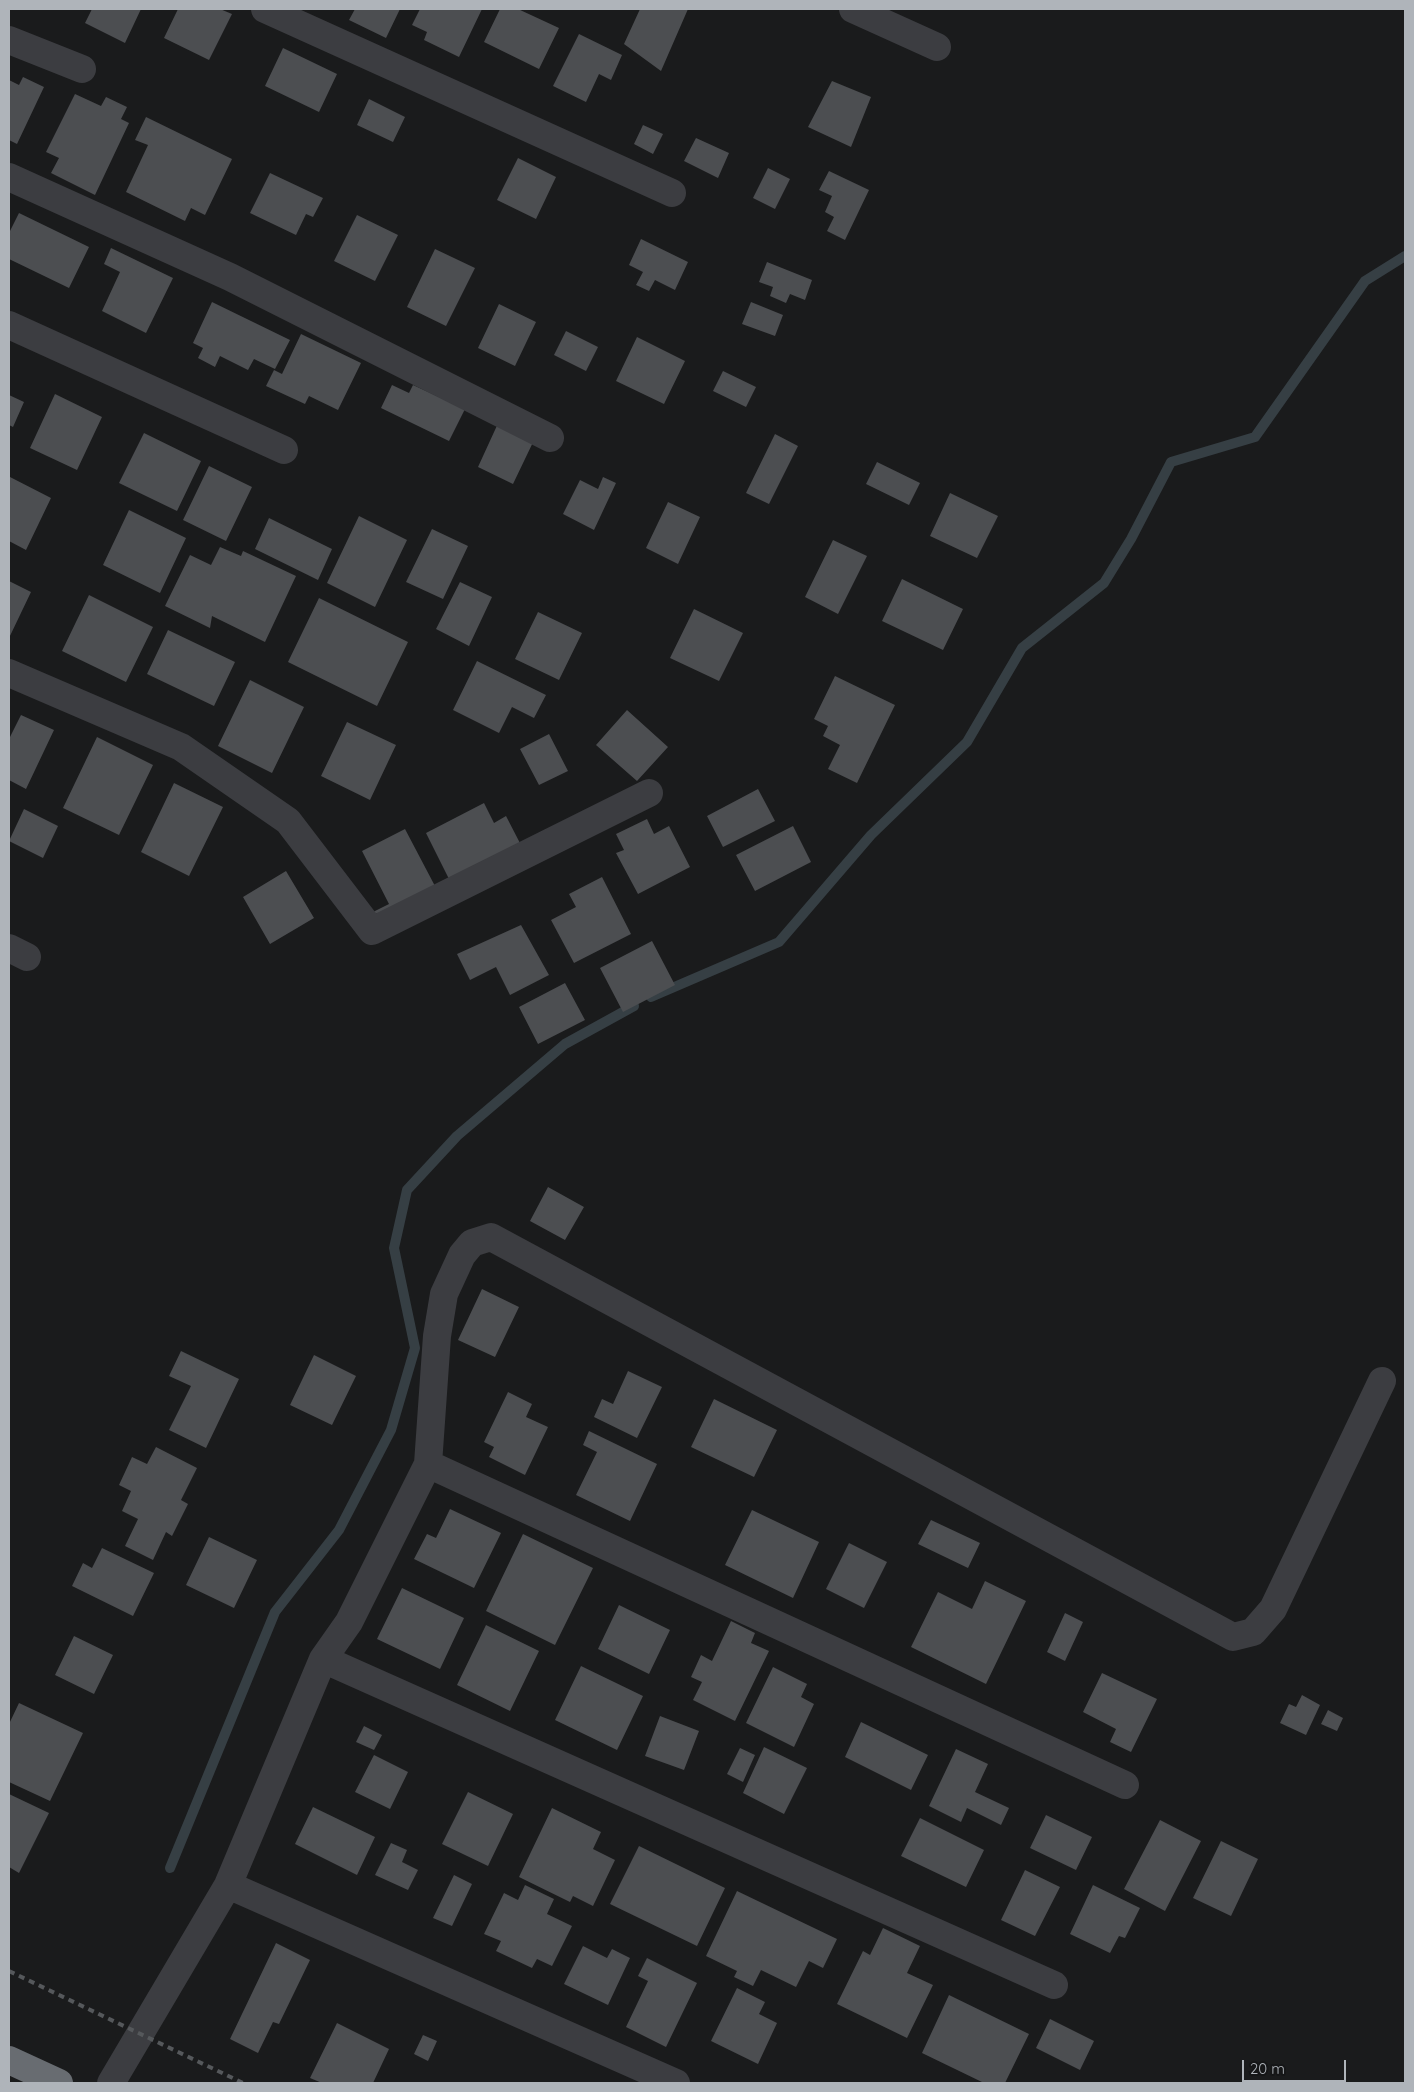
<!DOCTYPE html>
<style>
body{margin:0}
#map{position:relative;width:1414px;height:2092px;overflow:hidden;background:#1a1b1c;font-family:Quicksand,sans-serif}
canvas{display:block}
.frame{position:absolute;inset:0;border:10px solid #afb4ba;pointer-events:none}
.scale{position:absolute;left:1242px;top:2060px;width:104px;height:22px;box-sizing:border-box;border:2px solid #afb4ba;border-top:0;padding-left:6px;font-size:15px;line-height:18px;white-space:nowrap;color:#afb4ba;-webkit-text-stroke:4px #151617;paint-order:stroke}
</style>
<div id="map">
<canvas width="1414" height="2092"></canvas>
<div class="frame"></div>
<div class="scale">20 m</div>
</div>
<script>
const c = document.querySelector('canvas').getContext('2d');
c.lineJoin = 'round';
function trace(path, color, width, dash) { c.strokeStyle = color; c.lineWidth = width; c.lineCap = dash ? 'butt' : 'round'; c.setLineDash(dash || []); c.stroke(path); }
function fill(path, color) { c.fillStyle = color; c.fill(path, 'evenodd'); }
const stream = new Path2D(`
 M651 997 779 942 871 835 967 742 1022 648 1104 583 1131 539 1171 462 1255 437 1365 281 1405 256
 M170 1868 275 1612 339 1530 391 1430 415 1348 394 1248 407 1190 457 1136 565 1044 634 1006`);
const building = new Path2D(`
 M92 9H141L125 43 85 23Z
 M178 9H220L232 14 209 60 164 38Z
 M355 9H400L386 38 349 20Z
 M420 9H482L459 57 424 40 427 32 412 25Z
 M500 9H518L559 28 539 69 484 42Z
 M640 9H688L661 71 624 44Z
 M579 34 622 55 611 80 599 74 586 102 553 86Z
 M283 48 337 74 319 112 265 86Z
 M23 77 44 87 17 144 9 140V80L19 85Z
 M832 81 871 97 851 147 808 127Z
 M75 94 101 106 106 97 127 107 121 119 129 123 95 195 51 173 59 158 46 152Z
 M369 99 405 117 393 142 357 125Z
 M146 117 232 159 205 215 191 208 185 221 126 192 148 145 135 140Z
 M643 125 663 134 653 154 634 144Z
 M696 138 729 153 718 178 684 161Z
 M518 158 556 177 536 219 497 200Z
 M768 168 790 179 775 209 753 198Z
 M829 171 869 190 845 240 827 231 834 217 825 212 832 196 819 190Z
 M270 173 323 198 313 217 306 214 296 235 250 213Z
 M19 213 89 247 69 288 9 259V233Z
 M357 215 398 235 375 281 334 261Z
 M641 239 688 262 675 290 655 280 649 291 636 285 643 272 629 265Z
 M111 248 173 278 146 333 102 311 120 272 104 264Z
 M435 249 475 268 446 326 407 307Z
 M767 262 812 280 805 300 790 294 786 303 770 296 773 287 759 282Z
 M212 302 290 340 275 369 254 359 248 370 220 356 215 367 198 358 203 348 193 343Z
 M751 302 783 315 775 336 742 324Z
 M499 304 536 322 515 366 478 348Z
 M566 331 598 347 586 371 554 355Z
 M301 334 361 363 338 410 309 396 305 404 266 386 274 370 282 374Z
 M637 337 685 361 664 404 616 381Z
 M723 371 756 387 746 407 713 391Z
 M392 385 409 393 413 385 465 409 449 441 381 408Z
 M55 394 102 417 77 470 30 448Z
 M9 395 24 402 13 427 9 425Z
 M500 419 536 436 513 484 478 467Z
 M144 433 201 461 177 511 119 483Z
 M775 434 798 446 769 504 746 493Z
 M877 462 920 483 909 505 866 484Z
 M209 466 252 487 226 541 183 520Z
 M10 477 51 498 26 550 9 541Z
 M603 477 616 483 594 530 563 514 580 480 598 489Z
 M950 493 998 516 977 558 930 536Z
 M668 502 700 517 678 564 646 548Z
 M129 510 186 538 160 593 103 565Z
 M359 516 407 540 375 607 327 583Z
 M269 518 332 549 318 580 255 549Z
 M432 529 468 546 443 599 406 582Z
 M833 540 867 556 838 614 805 597Z
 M220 547 241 556 243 551 296 576 265 642 212 616 210 628 165 606 190 555 211 565Z
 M902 579 963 609 943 650 882 621Z
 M9 581 31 592 9 638Z
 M460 582 492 597 469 646 436 629Z
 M89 595 153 627 126 682 62 651Z
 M319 598 408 642 377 706 288 662Z
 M694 609 743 633 719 681 670 658Z
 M538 612 582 633 559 680 515 659Z
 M168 630 235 662 214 706 147 674Z
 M477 661 546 695 534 718 512 707 499 733 453 710Z
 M835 676 895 705 857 783 828 769 840 745 823 736 828 726 814 719Z
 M250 680 304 707 272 773 218 746Z
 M627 710 668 747 637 781 596 745Z
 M21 715 54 730 26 789 9 780V739Z
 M347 722 396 745 370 800 321 776Z
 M549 734 568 771 539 785 520 749Z
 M97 737 153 765 119 835 63 808Z
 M174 783 223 807 189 876 141 852Z
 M758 789 775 821 723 847 707 816Z
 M484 803 494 823 506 816 522 847 451 883 426 833Z
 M24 809 58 826 43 858 9 841Z
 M647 819 654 834 669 826 690 867 638 894 616 853 624 850 616 834Z
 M793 826 811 862 755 891 736 855Z
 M405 829 446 907 369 914 389 904 362 851Z
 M286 871 314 918 270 944 243 897Z
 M602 877 631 934 574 963 551 920 576 907 569 894Z
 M521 925 549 975 510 995 496 967 470 980 457 954Z
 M652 941 675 985 623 1012 600 968Z
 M565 983 585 1020 538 1044 519 1007Z
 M548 1187 584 1207 565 1240 530 1221Z
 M482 1289 519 1307 495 1357 458 1340Z
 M181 1351 239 1379 206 1448 169 1430 191 1386 169 1376Z
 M314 1355 356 1376 332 1425 290 1405Z
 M628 1371 662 1387 637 1438 594 1417 602 1399 613 1404Z
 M508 1392 532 1404 526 1417 548 1427 525 1475 489 1457 494 1447 484 1442Z
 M714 1399 777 1430 754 1477 691 1447Z
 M589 1431 657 1464 630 1521 576 1495 597 1452 583 1445Z
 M156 1447 197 1468 181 1500 188 1504 172 1536 166 1532 153 1560 125 1546 138 1519 122 1511 131 1491 119 1485 132 1457 147 1464Z
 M450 1509 501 1533 474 1588 414 1559 427 1534 436 1538Z
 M752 1510 819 1542 793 1598 725 1565Z
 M931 1520 980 1543 968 1568 918 1544Z
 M523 1534 593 1568 555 1645 486 1611Z
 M209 1537 257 1560 234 1608 186 1585Z
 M849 1543 887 1562 864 1608 826 1589Z
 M102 1548 154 1573 133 1616 72 1586 83 1563 92 1568Z
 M985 1581 1026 1601 986 1684 911 1647 938 1592 972 1609Z
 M402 1588 464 1618 440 1669 377 1639Z
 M619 1605 670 1630 649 1674 598 1649Z
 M1065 1613 1083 1622 1065 1661 1047 1652Z
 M731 1621 755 1633 751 1643 769 1651 735 1721 693 1700 702 1682 691 1677 701 1655 712 1661Z
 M486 1625 539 1651 510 1711 457 1685Z
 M74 1636 113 1655 94 1694 55 1675Z
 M581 1666 643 1696 617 1750 555 1720Z
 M773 1667 807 1684 801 1697 814 1704 794 1747 746 1723Z
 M1102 1673 1157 1699 1131 1752 1110 1742 1116 1729 1083 1712Z
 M1302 1695 1320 1705 1306 1735 1280 1723 1289 1704 1296 1707Z
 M19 1703 83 1733 50 1801 9 1782V1724Z
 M1328 1710 1343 1718 1337 1731 1321 1724Z
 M660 1716 699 1731 684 1770 645 1756Z
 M861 1722 928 1755 911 1790 845 1757Z
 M364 1726 382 1735 374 1750 356 1742Z
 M764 1747 807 1768 784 1814 743 1793Z
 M740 1748 755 1755 743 1782 727 1774Z
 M956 1749 988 1764 975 1792 1009 1808 1001 1825 967 1808 961 1822 929 1806Z
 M374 1755 408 1772 390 1809 355 1792Z
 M468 1792 513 1814 488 1866 442 1844Z
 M9 1794 49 1813 19 1873 9 1867Z
 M313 1807 375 1837 357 1875 295 1844Z
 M552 1808 601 1832 593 1849 615 1860 593 1906 573 1896 570 1902 519 1877Z
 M1046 1815 1092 1837 1076 1870 1030 1848Z
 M920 1818 984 1850 966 1887 901 1856Z
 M1160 1820 1201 1841 1165 1911 1124 1889Z
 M1221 1841 1258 1859 1231 1916 1193 1898Z
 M391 1843 407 1850 402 1862 418 1870 408 1890 375 1875Z
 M639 1846 725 1888 697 1946 610 1904Z
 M1025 1870 1060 1887 1035 1936 1001 1920Z
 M454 1875 472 1884 452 1926 433 1918Z
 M525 1885 554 1899 547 1914 572 1926 552 1966 537 1959 532 1968 496 1951 501 1941 484 1934 504 1893 518 1900Z
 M1093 1885 1140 1908 1125 1938 1119 1936 1110 1953 1070 1934Z
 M737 1891 837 1939 823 1968 809 1961 796 1987 761 1970 753 1986 734 1977 737 1971 706 1956Z
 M883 1928 920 1946 907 1973 933 1985 907 2038 837 2004 863 1951 870 1955Z
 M276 1943 310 1960 279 2024 273 2022 258 2053 230 2039Z
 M583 1946 607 1958 612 1949 630 1958 608 2005 564 1984Z
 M647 1958 697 1983 666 2047 626 2027 648 1981 638 1976Z
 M737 1988 765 2002 759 2014 777 2023 758 2064 711 2041Z
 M949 1995 1029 2034 1005 2083H984L922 2053Z
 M1050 2019 1094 2041 1080 2070 1036 2048Z
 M337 2023 389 2049 373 2083H322L310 2078Z
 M423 2035 437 2041 428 2061 414 2054Z`);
const minor = new Path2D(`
 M265 9 672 193
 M853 9 937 47
 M9 40 82 69
 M9 177 230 277 550 438
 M9 325 284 450
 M9 673 181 747 288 821 372 931 649 793
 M9 948 27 957
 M428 1464 437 1336 444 1294 462 1255 472 1243 491 1237 1233 1637 1253 1632 1273 1609 1382 1381
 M323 1659 1054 1985
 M228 1885 676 2083
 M111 2083 228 1885 323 1659 349 1622 428 1464 1125 1785`);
const highway = new Path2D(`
 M9 2060 59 2083`);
const rail = new Path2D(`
 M9 1971 243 2083`);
trace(stream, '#363f44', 10);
fill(building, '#4c4e51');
trace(minor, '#3c3d41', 28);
trace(highway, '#686c71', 28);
trace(rail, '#55585b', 4, [6, 5]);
</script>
